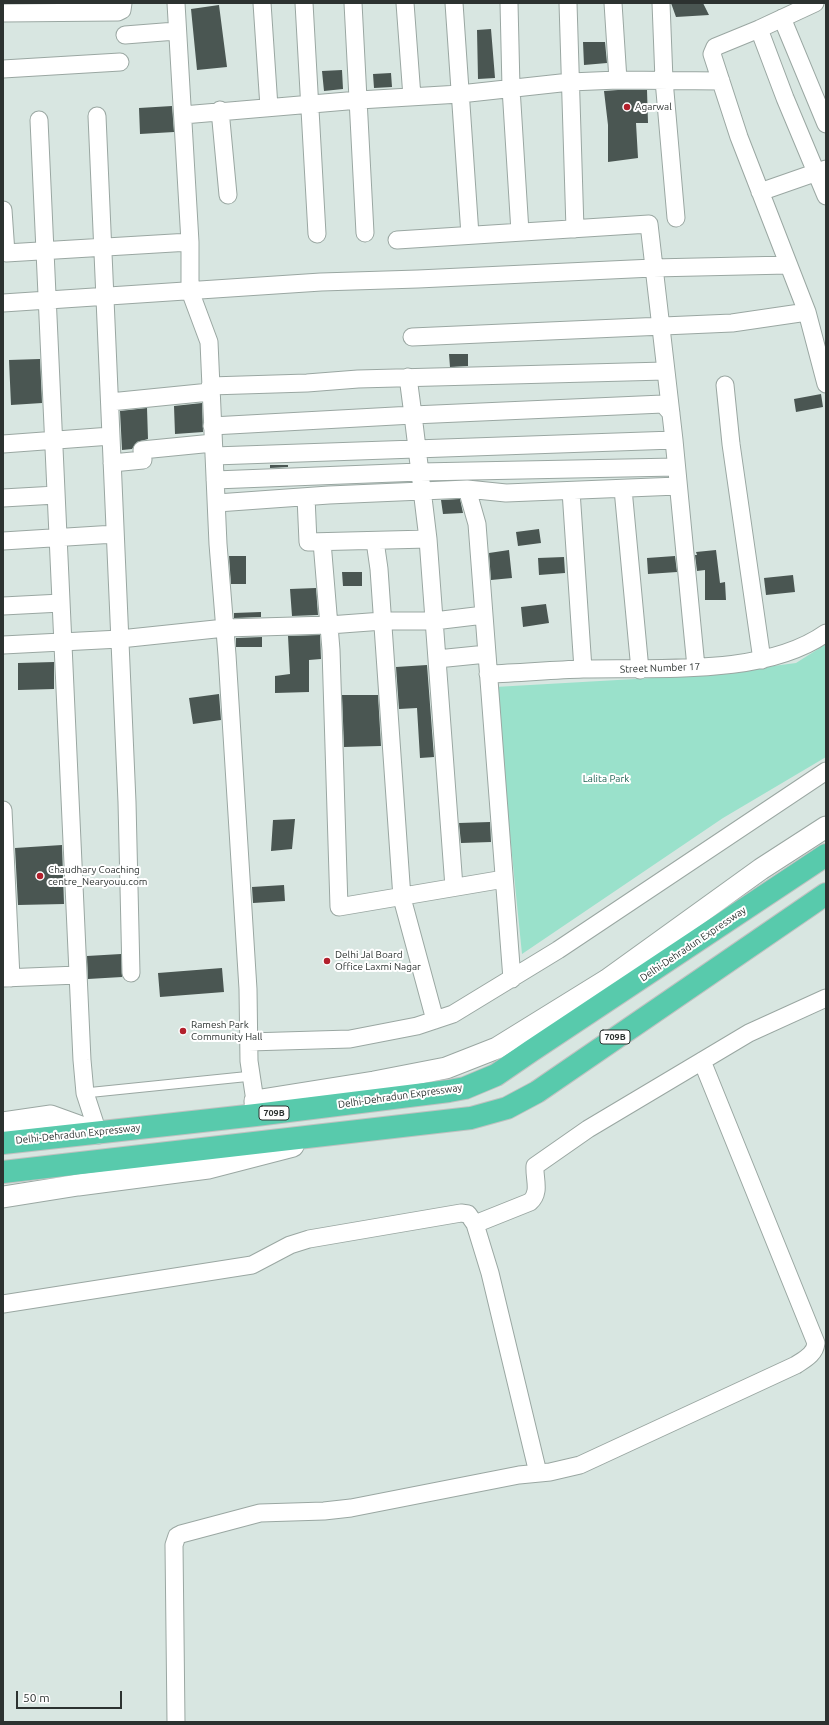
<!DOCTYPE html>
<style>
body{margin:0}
#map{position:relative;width:829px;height:1725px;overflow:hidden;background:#d8e6e1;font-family:Ubuntu,sans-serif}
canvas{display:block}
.frame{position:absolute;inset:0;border:4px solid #2c3230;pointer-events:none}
.scale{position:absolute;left:16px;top:1691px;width:106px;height:18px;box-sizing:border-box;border:2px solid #2c3230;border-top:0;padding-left:5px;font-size:12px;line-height:14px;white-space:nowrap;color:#2c3230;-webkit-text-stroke:3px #fff;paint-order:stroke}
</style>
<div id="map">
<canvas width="829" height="1725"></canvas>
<div class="frame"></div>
<div class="scale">50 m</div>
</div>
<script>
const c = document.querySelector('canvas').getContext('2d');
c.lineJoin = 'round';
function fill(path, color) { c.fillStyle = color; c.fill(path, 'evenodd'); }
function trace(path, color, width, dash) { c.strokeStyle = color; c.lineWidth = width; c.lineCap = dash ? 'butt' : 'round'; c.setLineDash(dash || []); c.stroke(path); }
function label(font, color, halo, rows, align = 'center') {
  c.font = font + ' Ubuntu,sans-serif'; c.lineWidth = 4; c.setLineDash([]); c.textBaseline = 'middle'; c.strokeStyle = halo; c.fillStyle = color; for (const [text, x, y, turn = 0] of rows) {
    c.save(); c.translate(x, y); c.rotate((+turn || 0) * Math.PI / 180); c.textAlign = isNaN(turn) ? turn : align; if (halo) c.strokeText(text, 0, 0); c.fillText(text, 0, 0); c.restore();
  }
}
const green = new Path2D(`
 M826 644V757L723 818 522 954 495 687 705 675 796 663Z`);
const building = new Path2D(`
 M671 3H703L709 15 676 17Z
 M219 5 227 67 197 70 191 9Z
 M491 29 495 78 478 79 477 30Z
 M583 42H605L607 63 584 65Z
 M342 70 343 89 324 91 322 71Z
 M391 73 392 87 374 88 373 74Z
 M618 90H647L648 123H636L638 158 608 162V125L604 91Z
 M172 106 174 132 140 134 139 108Z
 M449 354H468V366L450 367Z
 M40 359 42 403 11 405 9 360Z
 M821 394 823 407 796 412 794 399Z
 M202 403 203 432 175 434 174 406Z
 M147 408 148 439 137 442 132 449 122 450 120 411Z
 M270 465H288V467L270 468Z
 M460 499 463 513 443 514 441 500Z
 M539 529 541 543 518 546 516 532Z
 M509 550 512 578 491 580 489 553Z
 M716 550 720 583 725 582 726 600H705V570L697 571 695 555H697L696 552Z
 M229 556H246V584H231Z
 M675 556 677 572 648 574 647 558Z
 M564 557 565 573 539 575 538 558Z
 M342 572H362V586H343Z
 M793 575 795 592 766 595 764 578Z
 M316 588 318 615 292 616 290 589Z
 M546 604 549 623 523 627 521 607Z
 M261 612V617L234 618V613Z
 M320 635 321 659 309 660V692L275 693V676L290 674 288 636Z
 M262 637V647H236V638Z
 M54 662V689L18 690V663Z
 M427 665 434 757 420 758 417 708 399 709 396 667Z
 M219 694 221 720 193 724 189 698Z
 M342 695H378L381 746 344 747Z
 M295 819 292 849 271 851 273 820Z
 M490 822 491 842 461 843 459 823Z
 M62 845 64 904 18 905 15 848Z
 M284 885 285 901 253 903 252 887Z
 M121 954 122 977 88 979 87 956Z
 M222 968 224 992 160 997 158 973Z`);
const service = new Path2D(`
 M85 1093 252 1076`);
const minor = new Path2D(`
 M176 3 190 242V291L209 342 218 544 227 655 248 989 249 1061 255 1101
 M262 3 269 107
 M304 3 317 234
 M353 3 365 233
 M405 3 412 97
 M454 3 470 235
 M509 3 511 88 520 232
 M568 3 575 229
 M613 3 618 80
 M661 3 664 80 676 218
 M815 3 759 29 715 47 712 54 739 137 807 312 826 384
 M3 13 118 12 122 10 123 3
 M782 18 826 124
 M759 29 785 98 826 196
 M125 35 176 31
 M3 69 120 62
 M220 110 228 195
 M183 115 359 100 460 94 570 82 618 80 721 81
 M97 116 127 802 131 973
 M39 120 82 1060 85 1093 98 1133
 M760 192 826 169
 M3 210 6 253 190 242
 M397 240 649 224 674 440 696 667
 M3 303 321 282 418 279 653 268 788 265
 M412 337 732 323 807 312
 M725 385 731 444 762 660
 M210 386 307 383 358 379 665 371
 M110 402 210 392
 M212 426 413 415 408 377
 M3 444 111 436
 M214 456 674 440
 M112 463 143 460 142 450 213 443
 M215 480 420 472 676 467
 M467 489 477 524 512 979
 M623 489 640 670
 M571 491 583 669
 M306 497 308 542 428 539
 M3 498 56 495
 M217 503 329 495 422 491 467 489 506 493 678 486
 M3 541 115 534
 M375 541 379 569 402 898 435 1020
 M322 542 331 650 339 907 504 879
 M3 606 61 603
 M3 645 120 639 225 628 329 625 383 621H434L484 615
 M437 659 487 654
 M488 674C520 673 551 670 583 669 656 667 764 677 826 633
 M3 810 11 978
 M454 887 428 539 413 415 663 404 671 413
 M3 978 78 975
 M249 1042 350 1039 417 1026 453 1014 558 950 826 771
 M475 1224 530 1202C541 1192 534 1179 535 1166L588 1129 749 1033 826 998
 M3 1304 252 1265 290 1245 309 1239 461 1213 468 1214 475 1224 490 1273 538 1473
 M176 1722 174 1545 177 1536 181 1534 260 1513 324 1511 351 1508 519 1475 550 1472 580 1465 796 1365C805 1359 815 1354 816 1343L702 1061`);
const tertiary = new Path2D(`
 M256 1115 255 1101 374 1082 446 1068 497 1048 607 980 761 869 826 827
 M3 1123 51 1116 98 1133
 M3 1197 78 1185 208 1168 293 1146`);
const motorway = new Path2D(`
 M3 1143 256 1115 449 1091 465 1088 496 1075 531 1051 826 855
 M3 1172 471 1118 507 1108 537 1092 826 894`);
const markers = [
 [627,107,4,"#b2202c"],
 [40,876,4,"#b2202c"],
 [327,961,4,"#b2202c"],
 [183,1031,4,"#b2202c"]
];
const shields = [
 [615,1037,30],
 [274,1113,30]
];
const shieldNames = [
 ["709B",615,1037],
 ["709B",274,1113]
];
const poiNames = [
 ["Agarwal",635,107],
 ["Chaudhary Coaching",48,870],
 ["centre_Nearyouu.com",48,882],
 ["Delhi Jal Board",335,955],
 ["Office Laxmi Nagar",335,967],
 ["Ramesh Park",191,1025],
 ["Community Hall",191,1037]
];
const streetNames = [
 ["Street Number 17",660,668,-2],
 ["Delhi-Dehradun Expressway",693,944,-34],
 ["Delhi-Dehradun Expressway",400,1096,-8],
 ["Delhi-Dehradun Expressway",78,1134,-6]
];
const parkNames = [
 ["Lalita Park",606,779]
];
fill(green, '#9ae1cb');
fill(building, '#4a5652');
trace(service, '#9aa7a2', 11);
trace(minor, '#9aa7a2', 19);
trace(tertiary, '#9aa7a2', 23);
trace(motorway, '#c0c2c1', 24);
trace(service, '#fff', 9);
trace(minor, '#fff', 17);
trace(tertiary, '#fff', 21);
trace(motorway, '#58caac', 22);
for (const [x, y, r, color] of markers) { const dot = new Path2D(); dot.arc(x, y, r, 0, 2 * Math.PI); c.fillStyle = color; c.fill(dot); trace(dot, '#fff', 1.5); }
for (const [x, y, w] of shields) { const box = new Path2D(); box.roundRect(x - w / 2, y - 7, w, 14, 3); c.fillStyle = '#fff'; c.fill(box); trace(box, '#2c3230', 1); }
label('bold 9px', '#2c3230', null, shieldNames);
label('10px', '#2c3230', '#fff', poiNames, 'left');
label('10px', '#2c3230', '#fff', streetNames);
label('10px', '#1f6353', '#fff', parkNames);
</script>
